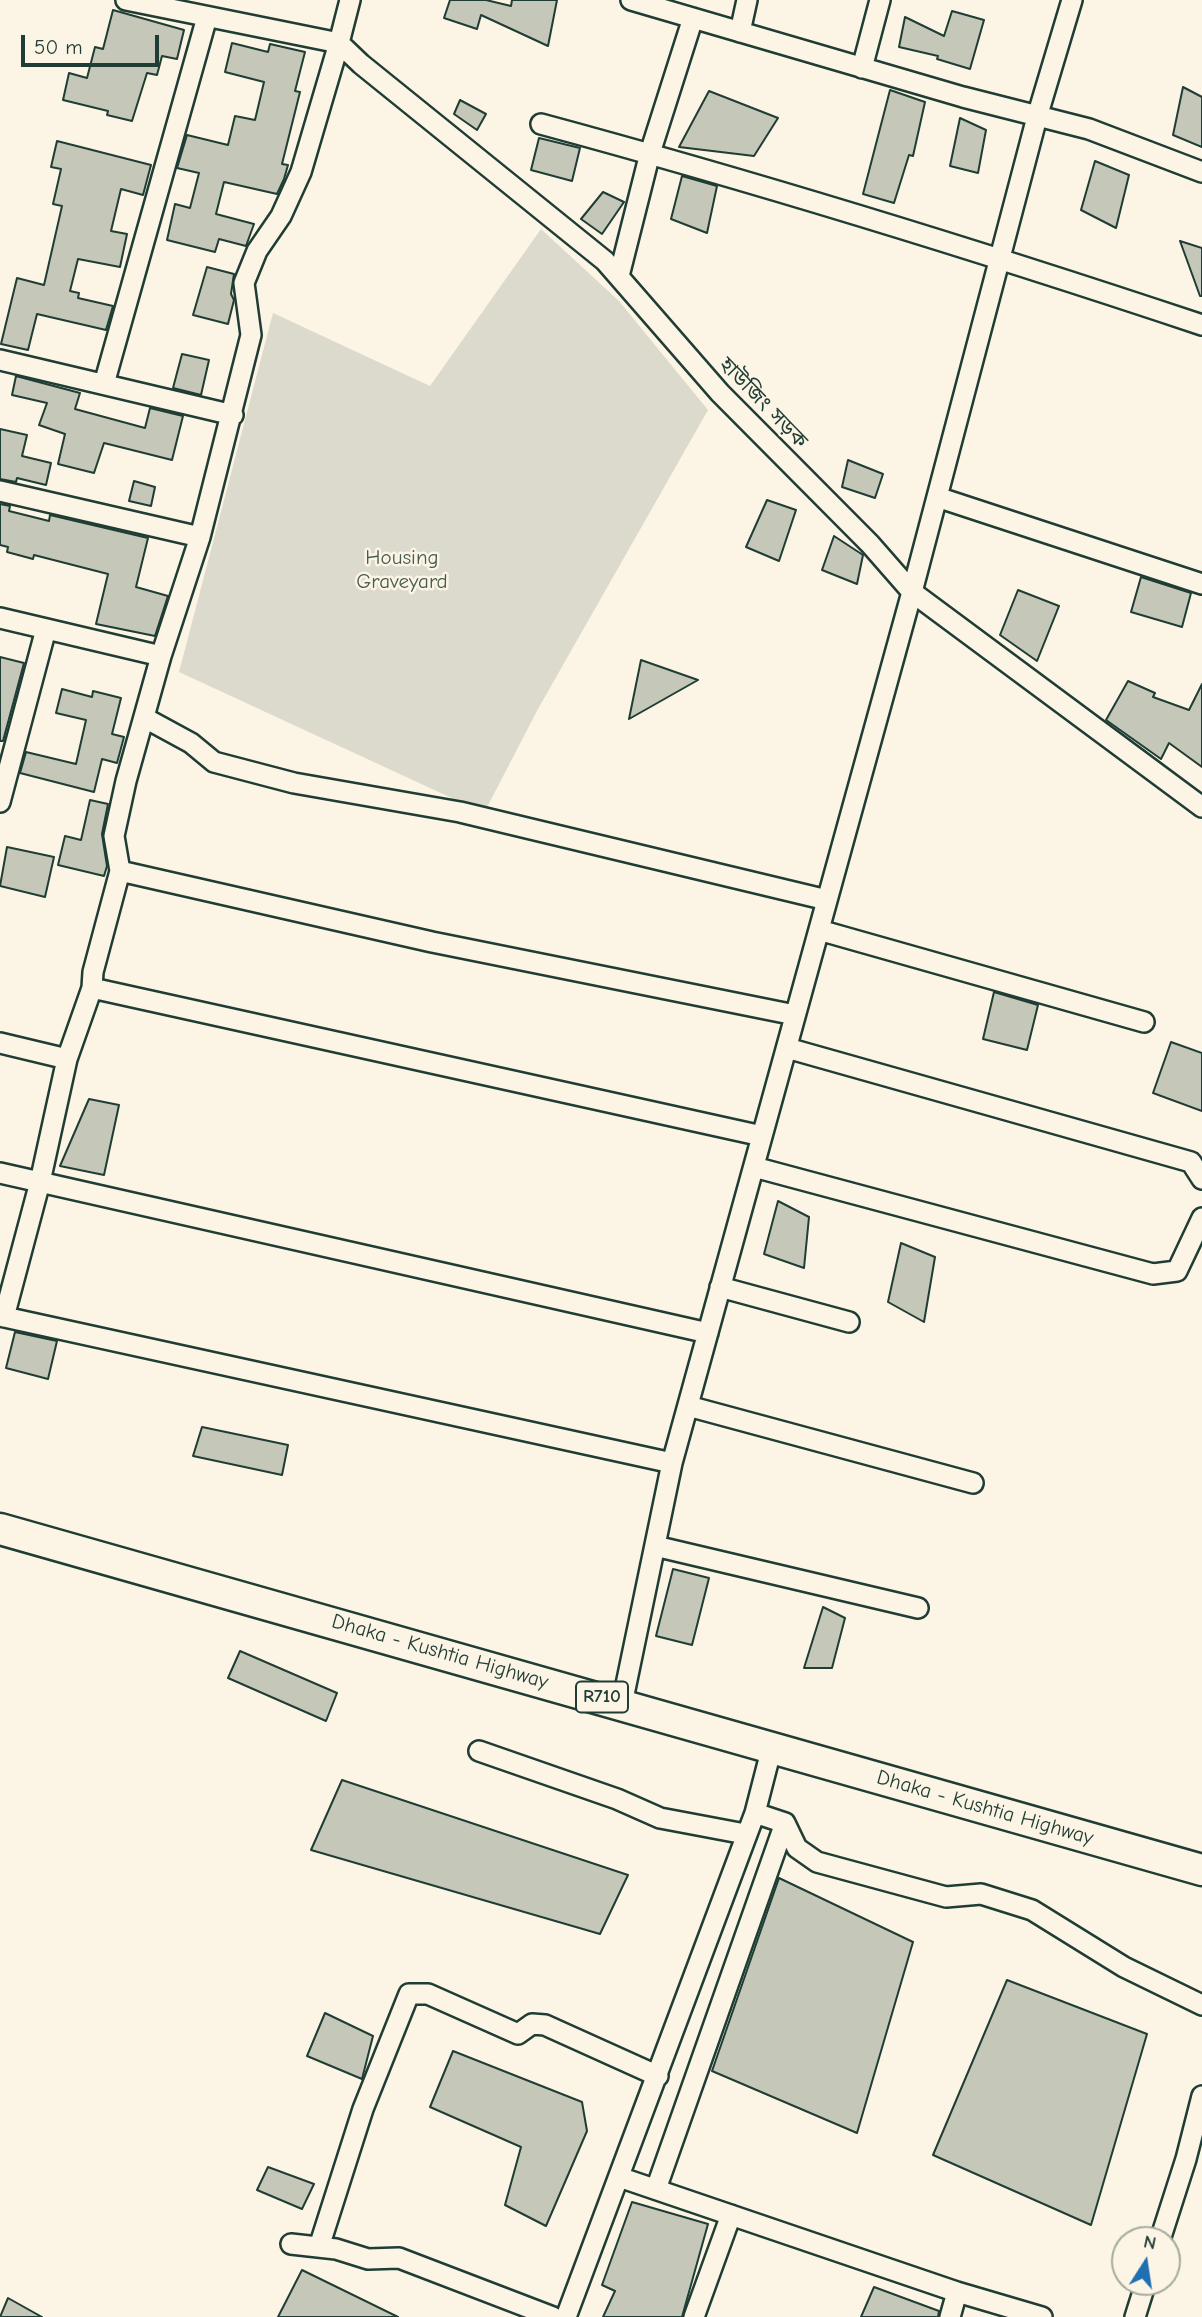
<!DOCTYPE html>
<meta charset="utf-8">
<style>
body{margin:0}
#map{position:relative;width:1202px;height:2317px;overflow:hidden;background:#fcf5e5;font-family:"Comic Neue",sans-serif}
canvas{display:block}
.north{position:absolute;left:1111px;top:2226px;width:70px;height:70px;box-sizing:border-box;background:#fcf5e5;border:2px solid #a4ab9e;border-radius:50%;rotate:12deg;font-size:19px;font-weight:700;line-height:28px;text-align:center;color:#1f3d34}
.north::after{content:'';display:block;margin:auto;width:24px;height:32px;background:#1f6fb2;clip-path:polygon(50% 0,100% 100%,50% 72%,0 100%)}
.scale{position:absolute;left:21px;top:35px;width:138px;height:32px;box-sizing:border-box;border:4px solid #1f3d34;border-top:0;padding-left:9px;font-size:21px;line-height:24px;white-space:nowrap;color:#1f3d34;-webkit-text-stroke:5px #fcf5e5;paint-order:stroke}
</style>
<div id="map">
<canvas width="1202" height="2317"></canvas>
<div class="north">N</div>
<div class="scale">50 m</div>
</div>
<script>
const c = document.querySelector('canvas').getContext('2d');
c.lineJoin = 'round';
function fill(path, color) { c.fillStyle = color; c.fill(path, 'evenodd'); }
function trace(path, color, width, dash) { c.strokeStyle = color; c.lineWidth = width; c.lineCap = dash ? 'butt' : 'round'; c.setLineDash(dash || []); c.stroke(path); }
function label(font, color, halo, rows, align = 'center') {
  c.font = font + ' "Comic Neue","Noto Sans Bengali",sans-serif'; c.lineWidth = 5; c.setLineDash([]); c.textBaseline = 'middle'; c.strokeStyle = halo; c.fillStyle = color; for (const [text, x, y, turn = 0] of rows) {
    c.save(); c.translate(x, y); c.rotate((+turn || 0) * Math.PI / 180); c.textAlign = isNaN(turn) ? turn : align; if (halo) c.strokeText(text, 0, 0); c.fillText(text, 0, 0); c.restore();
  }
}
const green = new Path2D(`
 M541 229 619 301 708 410 538 709 484 813 179 672 273 313 430 386Z`);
const building = new Path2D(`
 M450 0H486L511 6 512 0H557L548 46 481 15 477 29 444 18Z
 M113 10 184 30 177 59 162 56 157 75 147 73 132 121 107 115 108 111 63 100 69 73 87 78 95 47 103 49Z
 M952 11 984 20 970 69 937 59 938 56 899 47 905 17 944 36Z
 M232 43 268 52 270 44 305 52 295 91 300 92 282 164 288 165 284 179 277 194 224 182 216 214 254 224 246 246 219 239 215 252 167 240 175 204 190 208 199 173 177 168 187 135 228 145 235 116 255 120 264 82 225 72Z
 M1183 87 1202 97V147L1173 135Z
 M890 90 925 102 913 156 909 155 894 203 863 194Z
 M709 91 778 118 754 156 679 147Z
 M460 100 486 114 477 130 454 114Z
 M960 118 986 130 978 173 950 166Z
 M539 138 580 148 572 181 531 170Z
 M57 141 151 165 143 195 121 189 111 231 127 234 120 267 78 259 70 291 79 293 78 298 113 306 106 330 37 314 28 350 1 344 17 278 44 285 62 206 53 204 61 169 51 167Z
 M1095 161 1129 175 1116 228 1081 210Z
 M682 176 717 186 707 233 671 219Z
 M603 192 624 202 602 234 581 219Z
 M1180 241 1202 248V296H1200Z
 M207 267 234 274 231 294 234 300 228 324 193 315Z
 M182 354 209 360 201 395 173 388Z
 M16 376 80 393 75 409 145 428 150 408 183 416 172 460 104 443 94 473 58 464 65 434 39 425 47 403 12 395Z
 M0 429 27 435 22 456 51 463 46 485 17 478 16 482 0 479Z
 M848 460 883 474 875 498 842 487Z
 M134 481 155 487 151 506 129 501Z
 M767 500 796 510 779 561 746 547Z
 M0 504 10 506 9 511 49 521 50 515 148 538 136 587 168 596 155 636 96 624 108 574 34 555 33 559 7 552 8 547 0 545Z
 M834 536 863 555 857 584 822 570Z
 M1141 577 1191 593 1182 627 1131 612Z
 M1018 590 1059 606 1037 661 1000 635Z
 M0 657 24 663 3 741H0Z
 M641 660 698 680 629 719Z
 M1128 681 1155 693 1153 697 1189 710 1202 684V767L1169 743 1161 759 1106 720Z
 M62 689 92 697 93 691 121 698 112 734 124 737 117 763 102 759 94 792 20 773 26 752 76 764 86 720 56 713Z
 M90 800 108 804 102 834 107 866 104 876 58 865 65 836 81 840Z
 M7 847 54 857 45 897 0 886Z
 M994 992 1038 1005 1027 1050 983 1039Z
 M1171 1042 1202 1053V1111L1153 1093Z
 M89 1099 119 1105 104 1175 60 1166Z
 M778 1201 809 1217 804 1268 764 1254Z
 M901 1243 935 1257 924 1322 888 1302Z
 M15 1332 57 1341 48 1379 6 1368Z
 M202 1427 288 1445 282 1475 193 1456Z
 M673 1569 709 1578 692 1645 656 1636Z
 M823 1607 845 1618 832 1668H804Z
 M240 1651 337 1693 326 1721 228 1678Z
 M342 1780 628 1875 600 1934 311 1850Z
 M779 1878 913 1942 857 2133 712 2071Z
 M1007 1980 1147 2034 1091 2225 933 2155Z
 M325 2013 373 2036 362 2079 307 2056Z
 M453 2051 582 2102 587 2131 546 2226 505 2205 521 2147 430 2107Z
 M268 2167 314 2184 302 2209 257 2190Z
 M632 2202 708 2224 682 2317H603L615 2291 602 2285Z
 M302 2270 398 2317H278Z
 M874 2287 939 2311 938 2317H861Z
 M8 2298 42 2317H0Z`);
const street = new Path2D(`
 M350 0 339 43 361 64 605 261 720 393 870 544 912 592 1202 807
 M631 0 963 97 1089 129 1202 172
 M740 32 747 0
 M862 68 880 0
 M541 124C763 184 983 252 1202 325
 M619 276 650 153 693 18
 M0 360 233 415
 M104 384 207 17
 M0 491 200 537
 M937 497 1202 584
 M0 618 161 656
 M145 718 191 743 214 762 294 783 460 812 827 900
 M0 802 46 629
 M120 871 432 942 795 1015
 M819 930 1144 1022
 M92 988 762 1136
 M0 1043 67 1059
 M787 1048 1191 1162 1202 1179
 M754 1167 1153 1274 1177 1271 1202 1218
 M0 1173 708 1333
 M720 1287 849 1322
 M0 1316 672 1463
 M4 1317 40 1182 67 1059 92 988 93 972 120 871 114 836 126 781 161 656 200 537 251 335 244 283 257 251 281 216 301 172 339 43 126 0
 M688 1406 973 1483
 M655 1546 918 1608
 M622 1704 672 1463 912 592 1037 117 1072 0
 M479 1751 617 1799 660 1818 745 1834
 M755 1813 785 1823 797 1848 817 1862 946 1897 981 1894 1032 1910 1124 1967 1202 2005
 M619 2177 957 2292 1042 2317
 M656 2189 785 1823
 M1160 2240 1186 2159 1202 2096
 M291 2244 336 2249 368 2259 399 2258 553 2317
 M319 2247 363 2109 409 1994H428L518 2034 532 2024 545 2025 658 2076
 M566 2317 755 1813 772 1747
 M694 2317 731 2215
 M950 2317 957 2292
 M1135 2317 1146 2282`);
const primary = new Path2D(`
 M0 1529 1202 1870`);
const shields = [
 [602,1697,52]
];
const shieldNames = [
 ["R710",602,1697]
];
const streetNames = [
 ["হাউজিং সড়ক",763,403,46],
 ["Dhaka - Kushtia Highway",440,1652,16],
 ["Dhaka - Kushtia Highway",985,1808,16]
];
const parkNames = [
 ["Housing",402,558],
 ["Graveyard",402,582]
];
fill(green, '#dcdacc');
fill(building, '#c5c7b9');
trace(building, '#1f3d34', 2);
trace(street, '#1f3d34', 24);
trace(primary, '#1f3d34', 35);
trace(street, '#fcf5e5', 19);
trace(primary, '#fcf5e5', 30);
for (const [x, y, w] of shields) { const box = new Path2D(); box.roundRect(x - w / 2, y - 15.5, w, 31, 5); c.fillStyle = '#fcf5e5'; c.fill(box); trace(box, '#1f3d34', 2); }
label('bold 19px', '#1f3d34', null, shieldNames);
label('21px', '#1f3d34', '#fcf5e5', streetNames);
label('21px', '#455c52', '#fcf5e5', parkNames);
</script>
